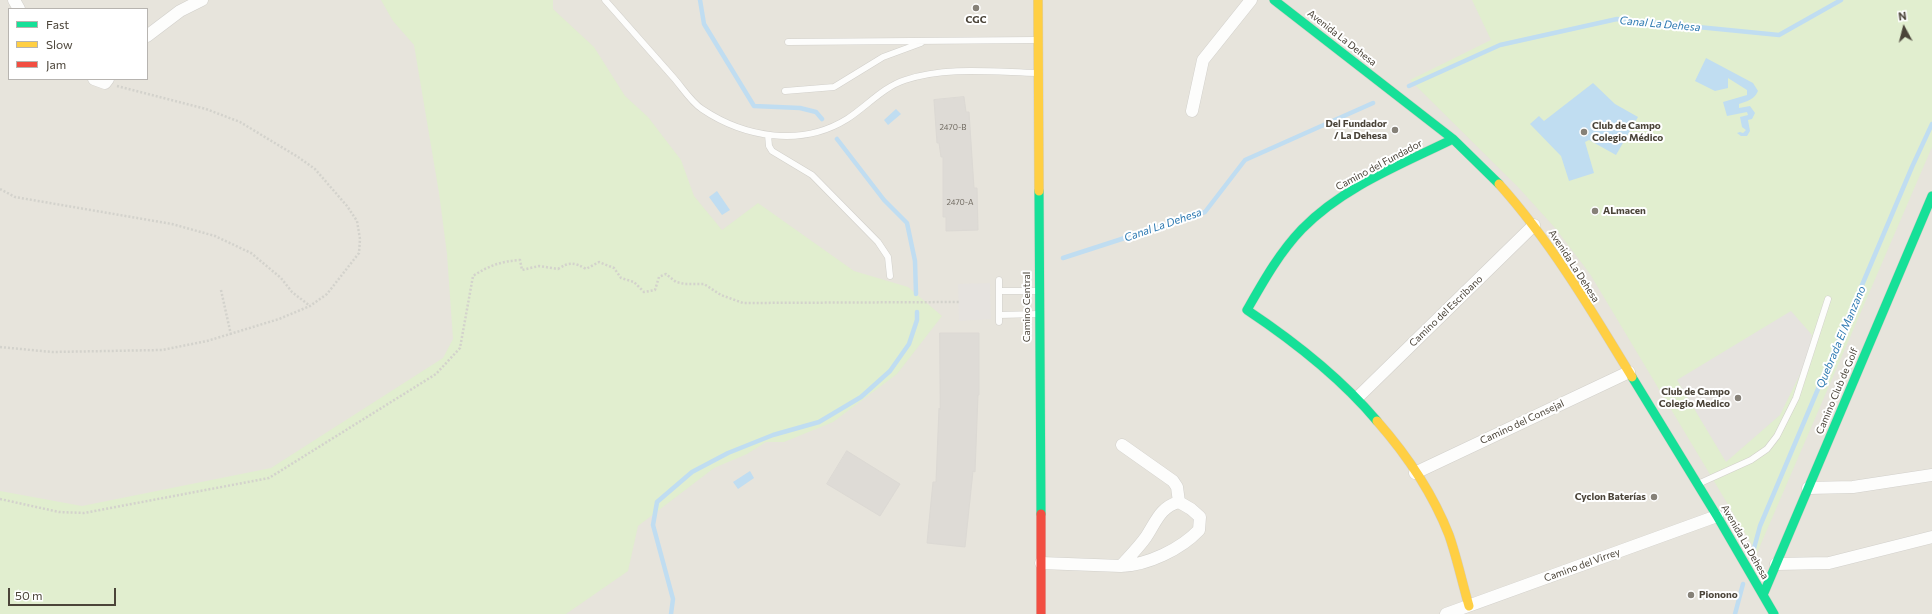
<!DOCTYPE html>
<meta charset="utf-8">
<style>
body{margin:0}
#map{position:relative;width:1932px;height:614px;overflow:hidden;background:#f4f2ee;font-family:Commissioner,sans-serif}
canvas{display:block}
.legend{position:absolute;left:8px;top:8px;width:140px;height:72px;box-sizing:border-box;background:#fff;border:1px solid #b7b4b0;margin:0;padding:5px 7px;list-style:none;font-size:12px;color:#4b4439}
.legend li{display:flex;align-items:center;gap:8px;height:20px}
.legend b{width:20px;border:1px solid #b7b4b0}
.north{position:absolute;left:1884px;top:8px;width:40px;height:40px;-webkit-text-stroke:3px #fff;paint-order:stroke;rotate:353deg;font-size:11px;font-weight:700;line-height:16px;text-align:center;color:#4b4439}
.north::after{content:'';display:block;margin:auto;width:14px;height:18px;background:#4b4439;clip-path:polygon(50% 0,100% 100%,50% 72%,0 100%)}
.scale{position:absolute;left:8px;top:588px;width:108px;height:18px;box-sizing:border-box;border:2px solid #4b4439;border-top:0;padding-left:5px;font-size:12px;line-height:14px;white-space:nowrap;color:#4b4439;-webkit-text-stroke:3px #fff;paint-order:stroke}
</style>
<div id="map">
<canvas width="1932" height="614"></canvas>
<ul class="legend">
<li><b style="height:5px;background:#16e098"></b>Fast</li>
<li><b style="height:5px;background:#ffcf43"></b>Slow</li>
<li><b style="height:5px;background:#f24e42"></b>Jam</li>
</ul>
<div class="north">N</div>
<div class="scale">50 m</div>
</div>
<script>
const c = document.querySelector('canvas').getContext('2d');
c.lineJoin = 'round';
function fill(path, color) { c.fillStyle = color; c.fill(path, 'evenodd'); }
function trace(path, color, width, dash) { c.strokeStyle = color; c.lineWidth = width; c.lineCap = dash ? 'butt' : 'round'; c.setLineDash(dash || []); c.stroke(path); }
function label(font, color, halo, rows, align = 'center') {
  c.font = font + ' Commissioner,sans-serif'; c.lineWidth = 4; c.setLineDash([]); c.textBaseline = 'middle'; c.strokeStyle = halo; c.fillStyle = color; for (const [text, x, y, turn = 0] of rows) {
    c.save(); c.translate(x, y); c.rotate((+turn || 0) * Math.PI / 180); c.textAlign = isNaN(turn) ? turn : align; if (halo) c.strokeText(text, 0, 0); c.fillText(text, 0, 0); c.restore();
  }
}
const residential = new Path2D(`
 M0 0H1932V614H0ZM9 9H147V79H9Z`);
const green = new Path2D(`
 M381 0H553V9L594 47 625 96 648 117 681 160 694 196 722 230 758 203 854 271 908 287 942 316 897 374 833 422 784 442H766L747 454 714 468 638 526 628 571 566 614H0V491L82 506 271 468 443 358 453 339 447 254 439 193 414 45 393 21Z
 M1472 0H1932V147L1757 553 1590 274 1556 229 1518 187 1410 80 1491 40Z`);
const parking = new Path2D(`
 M990 283 991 319 959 321 958 284Z
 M1791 311 1812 335 1807 360 1780 415 1726 462 1677 380Z`);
const water = new Path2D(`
 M1706 58 1753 83 1758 91C1754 100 1747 101 1739 104V108L1750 106 1755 113 1752 119 1748 120 1750 131 1747 136H1741L1737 133 1740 132 1743 133 1746 130 1742 127 1740 117 1748 115 1747 112 1727 116 1723 102 1747 95V90L1728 78V88L1715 91 1695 81Z
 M1593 83 1615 104 1638 117 1616 155 1589 140 1585 142 1594 173 1569 181 1561 156 1530 124 1539 116 1544 121Z
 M896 109 901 114 888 125 884 120Z
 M717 191 730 210 722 215 709 197Z
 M750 471 754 478 738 489 733 482Z`);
const stream = new Path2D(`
 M700 0 704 24 754 106 800 108 816 112 822 119
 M1409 86 1500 45 1617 19 1779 35 1841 0
 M837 139 884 200 907 223 915 261 916 294
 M1063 258 1205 212 1245 160 1373 103
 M1753 552 1760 526 1912 167 1932 124
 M671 614 673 599 653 525 657 502 692 472 728 453 773 435 819 422 861 397 890 371 909 344 917 320V312
 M1735 614 1743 584`);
const building = new Path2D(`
 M964 97 966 112H969L974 188H977L978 230 946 231V217H943V157H941L939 143H937L934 100Z
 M940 333H979V395H978L975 472 973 471 965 547 927 543 933 482H936L939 408 940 409Z
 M847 451 900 484 880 516 827 484Z`);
const path = new Path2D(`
 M0 189 15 197 172 224 215 236 251 253 281 278 292 292 310 306
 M221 290 231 335
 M0 347 52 352 162 350 207 341 279 319 310 306 327 294 359 253 360 239 357 221 347 206 315 169 298 157 240 122 206 109 117 86
 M0 499 59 512 84 513 269 478 436 374 460 348 473 276C488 266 502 261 520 260L522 270 539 266 558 269C569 262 574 262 586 269L599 262 614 268 621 278 634 282 644 292 655 290 659 277 666 274 676 282 685 284H704L721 295 743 303 960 302`);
const lane = new Path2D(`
 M605 0C628 26 651 52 673 77 682 87 691 102 702 109 745 138 802 147 847 119 866 107 883 87 905 80 946 66 994 72 1037 73
 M788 42 1036 40
 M785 91 834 87 883 57 921 43
 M768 135 769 146 772 151 812 175 878 242 888 257 890 276
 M999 280V322
 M999 291H1038
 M999 315 1038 314
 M1698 484 1751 460 1767 449 1777 436 1796 398 1828 299`);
const street = new Path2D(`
 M14 0 19 9
 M147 36 180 11 202 0
 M94 79 105 83 108 79
 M1192 111 1203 60 1251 0
 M1358 397 1534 225
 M1122 445 1173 481 1177 487 1179 502
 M1415 473 1629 372
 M1808 488 1853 487 1932 475
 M1041 563 1121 566C1148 565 1181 549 1199 530L1200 517 1191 509 1179 502C1160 507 1156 522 1146 537 1139 547 1129 557 1121 566
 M1776 564 1829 563 1932 537
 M1446 614 1717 516`);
const fast = new Path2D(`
 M1274 0 1453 139 1499 184
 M1039 191 1041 514
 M1632 377 1717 516 1774 614
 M1377 421C1340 377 1295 342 1247 310 1263 282 1279 253 1302 229 1343 187 1400 165 1453 139
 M1763 595 1932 196`);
const slow = new Path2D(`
 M1038 0 1039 191
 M1499 184C1551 242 1592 311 1632 377
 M1377 421C1406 454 1433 494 1449 535 1457 558 1462 582 1469 606`);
const jam = new Path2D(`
 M1041 514V614`);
const markers = [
 [976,8,4,"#868178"],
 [1395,130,4,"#868178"],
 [1584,132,4,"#868178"],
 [1595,211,4,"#868178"],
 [1738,398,4,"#868178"],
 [1654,497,4,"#868178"],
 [1691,595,4,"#868178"]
];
const numberNames = [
 ["2470-B",953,127],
 ["2470-A",960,202]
];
const poiNames = [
 ["CGC",976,20,"center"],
 ["Del Fundador",1387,124],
 ["/ La Dehesa",1387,136],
 ["Club de Campo",1592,126,"left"],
 ["Colegio Médico",1592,138,"left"],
 ["ALmacen",1603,211,"left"],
 ["Club de Campo",1730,392],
 ["Colegio Medico",1730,404],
 ["Cyclon Baterías",1646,497],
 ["Pionono",1699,595,"left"]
];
const streetNames = [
 ["Avenida La Dehesa",1342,38,38],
 ["Camino del Fundador",1379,165,-28],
 ["Avenida La Dehesa",1574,266,57],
 ["Camino Central",1027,307,-90],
 ["Camino del Escribano",1446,311,-44],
 ["Camino Club de Golf",1837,391,-67],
 ["Camino del Consejal",1522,422,-25],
 ["Avenida La Dehesa",1745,542,60],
 ["Camino del Virrey",1582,565,-20]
];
const waterNames = [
 ["Canal La Dehesa",1660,24,5],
 ["Canal La Dehesa",1163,225,-19],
 ["Quebrada El Manzano",1841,337,-67]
];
fill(residential, '#e7e4dc');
fill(green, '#e1eecf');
fill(parking, '#e6e3df');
fill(water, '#c0ddf1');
trace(stream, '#c0ddf1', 4.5);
fill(building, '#dedbd6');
trace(building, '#dcd9d4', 1);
trace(lane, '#d2d0cb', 7);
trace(street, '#d2d0cb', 13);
trace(fast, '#d3cfc5', 10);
trace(slow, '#d3cfc5', 10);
trace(jam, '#d3cfc5', 10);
trace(path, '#d3d2cc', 2.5, [2, 2]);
trace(lane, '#fdfdfc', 6);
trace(street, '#fdfdfc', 12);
trace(fast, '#16e098', 9);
trace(slow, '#ffcf43', 9);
trace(jam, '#f24e42', 9);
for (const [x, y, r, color] of markers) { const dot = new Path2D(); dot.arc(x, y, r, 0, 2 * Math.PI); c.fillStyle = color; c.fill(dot); trace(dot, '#fff', 1.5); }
label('8px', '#706a61', null, numberNames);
label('bold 10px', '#4b4439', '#fff', poiNames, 'right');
label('10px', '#4b4439', '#fff', streetNames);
label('italic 11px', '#2e7ab2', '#fff', waterNames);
</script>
